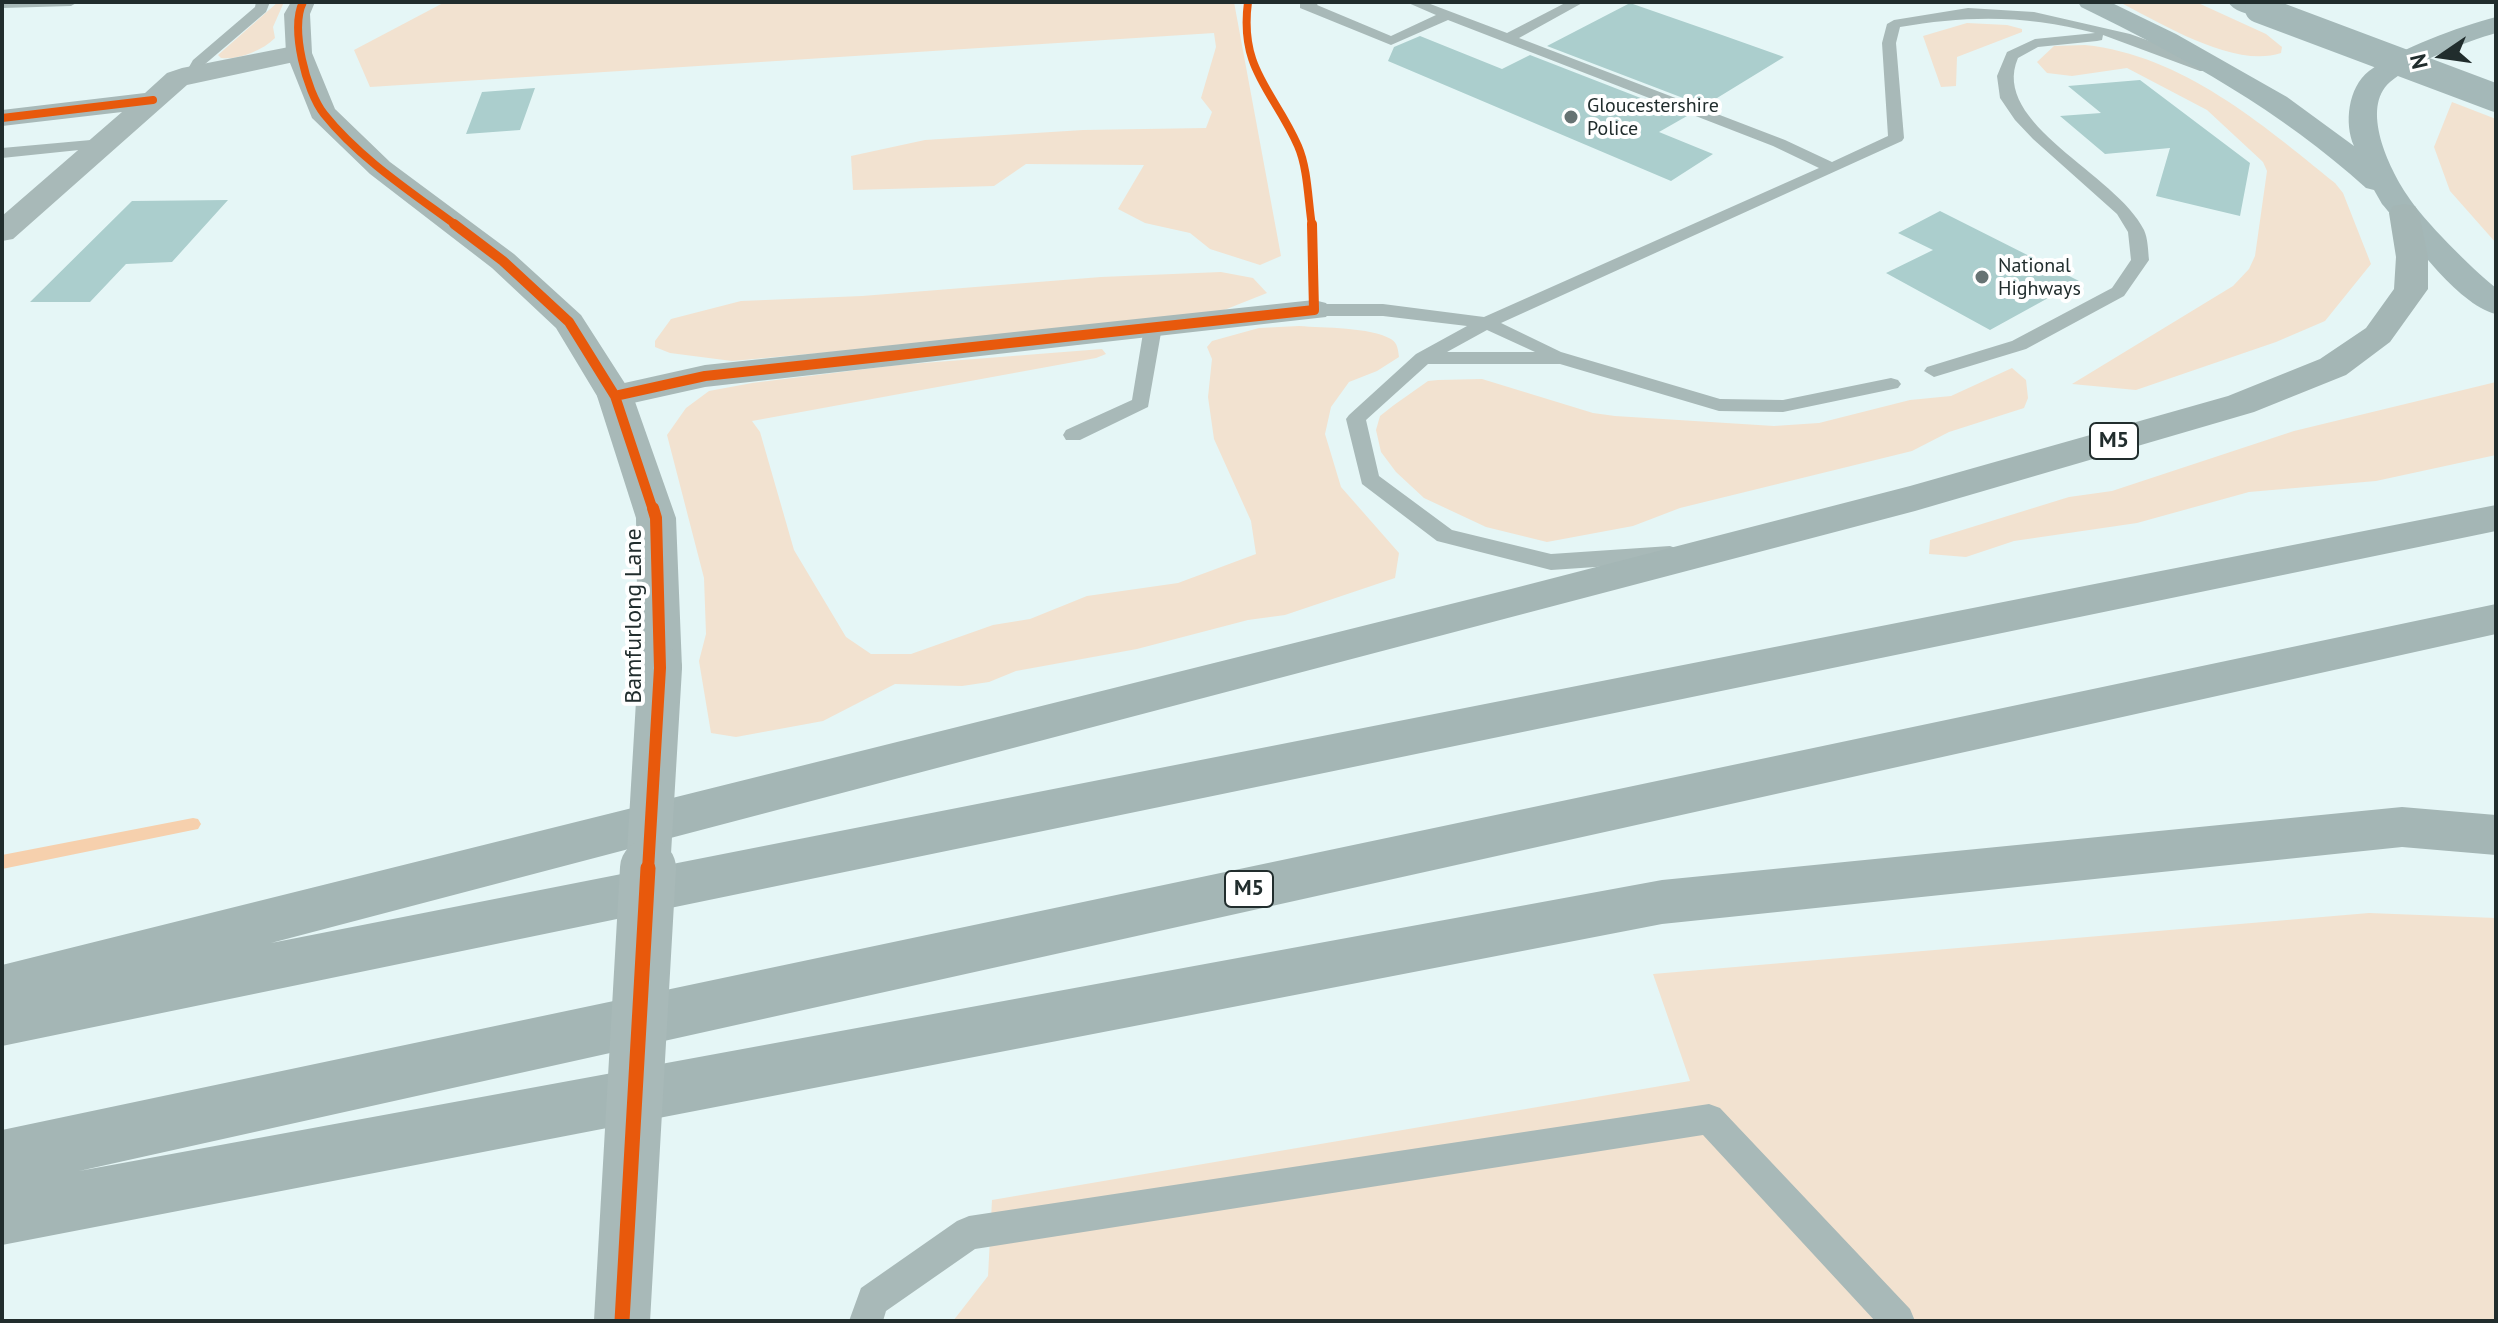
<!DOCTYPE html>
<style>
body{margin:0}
#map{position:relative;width:2498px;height:1323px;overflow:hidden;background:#e5f6f6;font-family:"PT Sans",sans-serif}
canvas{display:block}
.frame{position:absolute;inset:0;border:4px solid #212d2d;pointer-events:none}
.north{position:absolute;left:2402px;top:16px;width:80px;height:80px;-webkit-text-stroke:6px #fff;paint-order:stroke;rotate:257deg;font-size:22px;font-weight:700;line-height:32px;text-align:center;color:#212d2d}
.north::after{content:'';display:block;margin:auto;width:28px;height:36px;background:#212d2d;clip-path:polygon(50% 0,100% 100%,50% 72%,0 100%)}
</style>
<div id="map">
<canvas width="2498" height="1323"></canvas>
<div class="frame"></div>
<div class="north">N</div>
</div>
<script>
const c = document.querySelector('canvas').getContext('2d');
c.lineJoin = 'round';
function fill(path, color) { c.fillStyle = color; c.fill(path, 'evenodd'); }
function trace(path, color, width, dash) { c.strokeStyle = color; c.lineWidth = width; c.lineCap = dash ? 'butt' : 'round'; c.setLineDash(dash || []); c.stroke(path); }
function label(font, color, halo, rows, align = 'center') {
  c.font = font + ' "PT Sans",sans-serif'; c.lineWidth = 8; c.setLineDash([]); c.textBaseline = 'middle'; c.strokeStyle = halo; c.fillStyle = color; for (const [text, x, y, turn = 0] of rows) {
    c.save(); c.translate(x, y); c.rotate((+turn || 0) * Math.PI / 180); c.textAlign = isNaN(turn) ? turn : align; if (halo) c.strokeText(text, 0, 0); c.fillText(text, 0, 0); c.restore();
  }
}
const green = new Path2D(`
 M278 2H284L273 27 275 38C262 51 238 60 221 58L218 55Z
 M445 2H1234L1281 256 1260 265 1210 249 1190 233 1145 223 1118 209 1144 165 1026 164 994 186 853 190 851 156 925 140 1083 130 1206 128 1212 112 1201 98 1216 47 1214 33 370 87 354 50Z
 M2119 2H2196L2266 34 2282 47 2281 53C2234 69 2161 23 2119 2Z
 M1967 23 2007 25 2022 29V32L1957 57 1956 86 1941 87 1923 36Z
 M2085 45C2182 55 2262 124 2335 183L2343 193 2371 264 2325 321 2276 342 2136 390 2072 384 2233 286 2249 269 2255 256 2267 171 2263 162 2207 110 2127 68 2072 76 2047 73 2037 62 2054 46Z
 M2452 102 2496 119V243L2450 191 2434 147Z
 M1221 272 1253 278 1267 293 1204 318 732 361 670 353 655 347V341L671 319 741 301 862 296 1101 277Z
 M1299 326C1324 328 1370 327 1391 339 1398 343 1398 351 1399 357L1377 371 1349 382 1331 407 1325 434 1341 487 1399 553 1395 578 1285 615 1248 620 1137 649 1016 671 989 682 962 686 895 684 823 721 736 737 711 733 699 661 706 634 704 578 667 435 686 408 709 391 752 383 898 365 1102 349 1106 354 1096 358 752 421 760 432 794 550 846 637 871 654H911L993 625 1030 619 1087 596 1178 583 1256 554 1251 521 1214 439 1208 397 1212 359 1207 347 1212 341 1259 328Z
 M2012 368 2026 380 2028 398 2024 408 1949 432 1912 451 1680 508 1633 526 1547 542 1486 527 1424 498 1396 472 1381 452 1376 430 1380 416 1394 405 1428 381 1438 380 1482 379 1593 413 1615 416 1774 426 1819 423 1910 400 1951 396Z
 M2496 382V455L2376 481 2249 492 2137 523 2014 541 1966 557 1929 554 1930 540 2069 497 2112 491 2294 431Z
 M2369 913 2496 918V1321H953L988 1276 992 1200 1690 1081 1653 974Z`);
const stream = new Path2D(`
 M193 818 198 819 201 824 198 829 193 830 2 869V855Z`);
const building = new Path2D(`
 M1630 3 1722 35 1784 57 1704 106 1547 46Z
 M1420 36 1502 69 1530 55 1687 116 1659 132 1713 154 1671 181 1388 61 1394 47Z
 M2140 80 2250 163 2240 216 2156 196 2170 148 2105 154 2060 116 2101 113 2068 86Z
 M535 88 520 130 466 134 482 92Z
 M228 200 172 262 126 264 90 302H30L132 201Z
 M1940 211 2079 281 1990 330 1886 273 1933 250 1898 233Z`);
const service = new Path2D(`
 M2 2H78L71 6 2 8Z
 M256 2H270L266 12 204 65 197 77H187L185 74 193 60 255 7Z
 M1300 2H1319L1317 5 1391 36 1436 15 1406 2H1425L1507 33 1567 2H1584L1519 38 1785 140 1832 162 1888 136 1882 43 1887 24 1894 20 1968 8 2034 12 2130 34 2186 54 2212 68 2210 71H2200L2103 35 2102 40 2097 41 2038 47 2018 58C1989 124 2117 174 2144 230 2148 239 2148 250 2149 260L2124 296 2026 349 1934 377 1924 371 1927 367 2012 341 2112 288 2131 260 2128 232 2117 214 2033 139 2015 120 2000 98 1997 76 2007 52 2035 39 2095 33C2028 15 1968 15 1900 27L1896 43 1904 138 1902 141 1501 323 1561 352 1720 399 1783 400 1891 378 1898 380 1901 384 1898 388 1783 412 1719 411 1560 364H1428L1366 420 1379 476 1452 530 1551 554 1670 546 1678 549 1681 554 1678 559 1670 562 1551 570 1437 541 1362 484 1346 419 1349 415 1416 354 1467 326 1383 316H1314L1305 310 1314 304H1383L1484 317 1819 168 1773 146 1448 20 1391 45 1300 8ZM1487 330 1535 352H1447Z
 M102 139 108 141V147L2 158V148Z
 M1153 321 1162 327 1148 407 1080 440H1066L1063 435 1066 430 1132 400 1144 327Z
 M1709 1104 1720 1108 1910 1309 1915 1321H1875L1703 1135 975 1249 886 1311 883 1321H849L861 1288 957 1221 969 1216Z`);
const minor = new Path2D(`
 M299 45 308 47 312 53 308 59 187 85 13 239 2 241V216L122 112 2 126V110L145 93 167 73 182 68Z
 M1314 300 1326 303 1331 310 1326 317 705 387 615 407 602 404 597 396 602 388 705 365Z`);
const tertiary = new Path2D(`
 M291 2H315L310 14 312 53 335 109 390 162 514 254 581 315 633 396 676 518 682 668 676 680 660 684 644 680 638 668 636 518 597 396 556 328 492 268 370 174 312 118 286 53 284 14Z`);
const trunk = new Path2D(`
 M2078 2H2110L2176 34 2287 97 2354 146C2344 124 2348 87 2369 71 2400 48 2458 27 2496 17V33C2468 41 2412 63 2390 82 2360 108 2389 168 2407 195 2423 220 2472 269 2496 288V314C2456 304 2410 236 2382 204L2374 190 2366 188C2281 111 2184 57 2081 7Z
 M2228 2H2263L2272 9 2268 14C2255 17 2235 13 2228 2Z`);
const motorway = new Path2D(`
 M2404 204 2415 206 2419 213 2428 257V289L2390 342 2346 375 2254 412 1915 511 271 943 2496 505V531L2 1046V965L1511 589 1910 486 2228 396 2320 359 2366 328 2394 289 2396 257 2389 213 2393 206Z
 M2496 604V634L79 1171 1662 880 2402 807 2496 815V855L2402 847 1662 924 2 1245V1130Z`);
const tertiaryBridgeFar1 = new Path2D(`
 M648 870 660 668`);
const tertiaryBridge = new Path2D(`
 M622 1321 648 868`);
const trunkBridge = new Path2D(`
 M2259 9 2496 98`);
const cyclewayFar3 = new Path2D(`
 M303 2C290 28 306 91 324 114 359 158 411 192 457 226
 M1248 2C1239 70 1274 91 1298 146 1308 169 1308 201 1312 226
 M2 118 153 100`);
const cyclewayFar2 = new Path2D(`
 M454 224 503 261 569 322 615 396 653 510
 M615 396 705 376 1314 310 1312 224`);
const cyclewayFar1 = new Path2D(`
 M648 870 660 668 656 518 653 508`);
const cycleway = new Path2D(`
 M622 1321 648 868`);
const markers = [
 [1571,117,8,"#667373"],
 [1982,277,8,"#667373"]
];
const farPoinames = [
 ["Gloucestershire",1587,106],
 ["Police",1587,129],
 ["National",1998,266],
 ["Highways",1998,289]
];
const shields = [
 [2114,441,48],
 [1249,889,48]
];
const shieldNames = [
 ["M5",2114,441],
 ["M5",1249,889]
];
const streetNames = [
 ["Bamfurlong Lane",634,616,-90]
];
fill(green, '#f2e2d0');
fill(stream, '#f6d0ad');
fill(building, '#abcecd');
fill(service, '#a8b9b8');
fill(minor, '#a8b9b8');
fill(tertiary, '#a8b9b8');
fill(trunk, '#a4b8b8');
fill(motorway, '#a4b6b5');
trace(tertiaryBridgeFar1, '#a8b9b8', 44);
trace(tertiaryBridge, '#a8b9b8', 56);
trace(trunkBridge, '#a4b8b8', 28);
trace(cyclewayFar3, '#e8590c', 8);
trace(cyclewayFar2, '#e8590c', 10);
trace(cyclewayFar1, '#e8590c', 12);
trace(cycleway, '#e8590c', 15);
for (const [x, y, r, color] of markers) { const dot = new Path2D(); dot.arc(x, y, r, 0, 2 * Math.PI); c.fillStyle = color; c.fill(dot); trace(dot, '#fff', 3); }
label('20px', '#212d2d', '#fff', farPoinames, 'left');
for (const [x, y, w] of shields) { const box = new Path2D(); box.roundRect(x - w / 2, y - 18, w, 36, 6); c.fillStyle = '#fff'; c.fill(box); trace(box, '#212d2d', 2); }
label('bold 22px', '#212d2d', null, shieldNames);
label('24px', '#212d2d', '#fff', streetNames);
</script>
